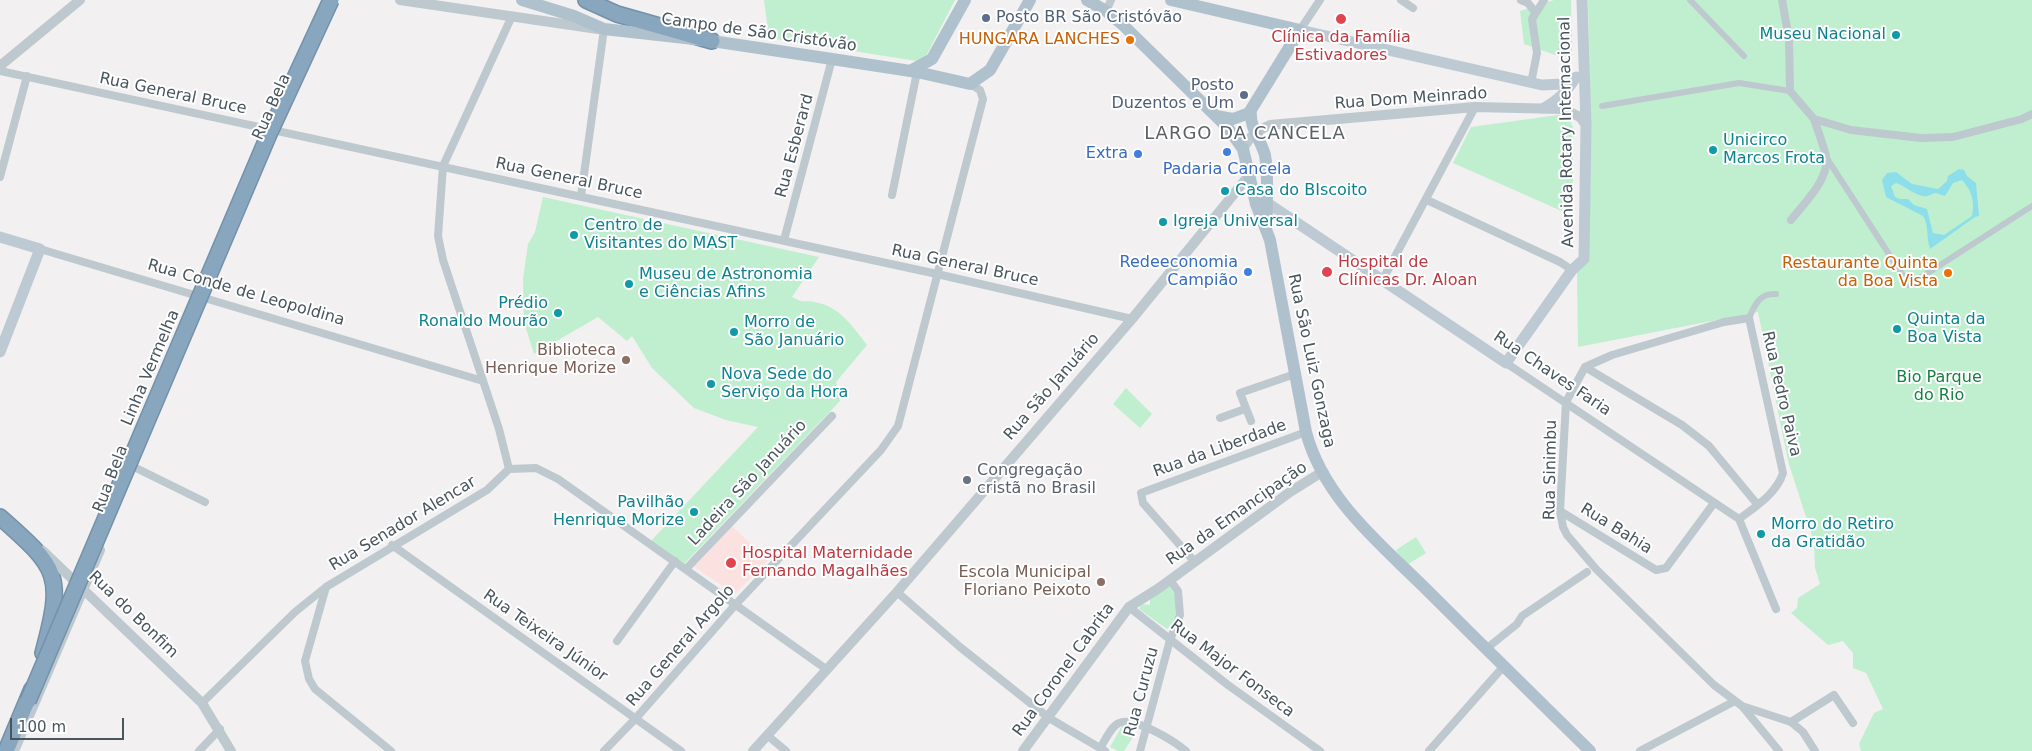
<!DOCTYPE html>
<meta charset="utf-8">
<style>
body{margin:0}
#map{position:relative;width:2032px;height:751px;overflow:hidden;background:#f2f0f0;font-family:"DejaVu Sans",sans-serif}
canvas{display:block}
.scale{position:absolute;left:10px;top:718px;width:114px;height:22px;box-sizing:border-box;border:2px solid #48555d;border-top:0;padding-left:6px;font-size:15px;line-height:18px;white-space:nowrap;color:#48555d;-webkit-text-stroke:4px #fff;paint-order:stroke}
</style>
<div id="map">
<canvas width="2032" height="751"></canvas>
<div class="scale">100 m</div>
</div>
<script>
const c = document.querySelector('canvas').getContext('2d');
c.lineJoin = 'round';
function fill(path, color) { c.fillStyle = color; c.fill(path, 'evenodd'); }
function trace(path, color, width, dash) { c.strokeStyle = color; c.lineWidth = width; c.lineCap = dash ? 'butt' : 'round'; c.setLineDash(dash || []); c.stroke(path); }
function label(font, color, halo, rows, align = 'center') {
  c.font = font + ' "DejaVu Sans",sans-serif'; c.lineWidth = 4; c.setLineDash([]); c.textBaseline = 'middle'; c.strokeStyle = halo; c.fillStyle = color; for (const [text, x, y, turn = 0] of rows) {
    c.save(); c.translate(x, y); c.rotate((+turn || 0) * Math.PI / 180); c.textAlign = isNaN(turn) ? turn : align; if (halo) c.strokeText(text, 0, 0); c.fillText(text, 0, 0); c.restore();
  }
}
const medical = new Path2D(`
 M732 526 768 560 735 594 694 567Z`);
const green = new Path2D(`
 M764 0H955L926 56 917 61 769 38Z
 M1554 0H1571L1572 56 1561 57 1524 44 1520 11Z
 M1588 0H2032V751H1861L1859 744 1874 713 1883 709 1866 673 1853 668V653L1843 641 1828 645 1791 613 1797 608 1798 598 1820 584 1815 568 1814 542 1788 461 1758 312 1578 347 1577 272 1586 261 1590 83Z
 M1558 115C1568 116 1570 118 1573 128V216L1453 163 1471 127Z
 M543 197 819 257 792 297C805 304 803 300 814 302 840 306 852 326 867 345L836 382 840 401 683 565 650 542 758 427 726 420 694 408 652 368 632 336 627 341 598 317 534 354 524 322 523 279 528 244 535 232Z
 M1126 388 1152 414 1140 428 1113 404Z
 M1416 537 1426 553 1405 566 1396 550Z
 M1166 586 1171 587 1177 600 1175 624 1167 629 1139 609 1141 604 1150 605V597Z
 M1122 726 1135 734 1124 751H1118L1110 747Z`);
const water = new Path2D(`
 M1959 169 1964 170 1967 176 1976 183 1979 216 1975 217 1930 249C1926 238 1929 225 1923 216L1886 197 1882 180 1887 173 1896 172 1912 184 1938 189 1947 181 1948 176ZM1962 180C1972 191 1975 202 1972 216L1944 235 1933 233 1927 209 1914 205 1908 199H1900L1895 197 1891 186 1896 183C1906 186 1917 198 1928 196 1931 195 1933 193 1936 193L1945 196 1953 183Z`);
const pedestrian = new Path2D(`
 M1690 0 1744 56
 M1602 106 1739 83 1790 91
 M1826 157 1909 285 2032 206
 M1749 318C1755 304 1760 293 1776 294`);
const minor = new Path2D(`
 M1401 0 1413 8
 M1521 0 1528 3 1535 12
 M1782 0 1789 39 1790 91 1814 119 1851 130 1921 138 1953 137 2022 119 2032 114
 M1106 11 1111 0
 M1300 30 1320 0
 M0 71 937 274 1132 319
 M1531 83 1537 53 1532 19 1544 0
 M0 177 27 76
 M892 195 917 72
 M581 196 604 29
 M1427 200 1560 262 1572 270
 M1791 220C1804 203 1830 179 1826 156 1823 144 1818 131 1814 119
 M784 240 832 59
 M40 249 483 381
 M1383 279 1475 107
 M1506 363 1739 519 1776 609
 M1585 367 1682 425 1709 446 1757 504
 M1220 418 1245 409
 M1251 421 1240 393 1295 374
 M132 466 205 502
 M509 469 499 429 443 260 438 236 443 166 512 16
 M509 469 536 468 558 479 826 669
 M1560 511 1656 570 1666 568 1714 503
 M1739 519C1755 507 1777 493 1783 473L1749 318 1724 322 1612 355 1585 367 1566 402 1560 511 1563 527 1567 535 1596 569 1714 685 1742 706 1791 722 1803 732 1815 751
 M392 545 681 751
 M1194 561 1143 503 1141 493 1306 432
 M686 569 832 416
 M326 587 305 661 309 679 315 689 391 751
 M897 592 960 647 1049 718 1105 751
 M1129 607 1228 685 1320 751
 M617 641 675 561
 M1486 649 1517 624 1522 616 1587 572
 M202 703 295 612 326 587 487 490 509 469
 M1742 706 1779 751
 M1791 722 1834 695 1853 723
 M767 735 786 751
 M1100 748C1105 741 1111 726 1119 723 1134 716 1174 741 1186 751
 M199 751 220 729
 M604 751 637 717 736 604 881 450 898 426 983 99 980 90 970 84
 M1140 751 1170 640 1180 615 1178 591 1170 580
 M1429 751 1503 667
 M1640 751 1733 702`);
const tertiary = new Path2D(`
 M400 0 598 29
 M0 66 80 0
 M1243 149C1250 136 1256 131 1270 125L1475 107 1563 109 1580 117 1586 125
 M43 551 202 703 231 751
 M14 751 100 550
 M753 751 897 592 1132 319 1251 173
 M1023 751 1129 607 1159 588 1290 492 1322 472`);
const secondary = new Path2D(`
 M1300 30 1542 85 1563 84 1575 78
 M1544 108C1559 100 1567 91 1576 77
 M1266 202 1506 363 1572 270 1584 259 1586 125 1582 0
 M0 237 40 249 0 352`);
const primary = new Path2D(`
 M522 0 574 16 604 29 712 41 832 59 917 72 970 84 990 70 1030 0
 M1087 0 1106 11 1124 26 1228 128 1243 149 1256 204 1270 240 1306 432C1324 500 1382 545 1430 593 1483 646 1536 698 1590 751
 M1171 0 1300 30 1249 113 1233 119 1216 116
 M910 71 932 59 965 0
 M1251 110C1249 127 1261 140 1265 155 1269 177 1266 201 1267 222`);
const motorway = new Path2D(`
 M586 0 617 14 712 41
 M0 517C59 569 64 575 43 653
 M6 751 32 689`);
const motorwayBridge = new Path2D(`
 M28 701 269 134 331 0`);
const markers = [
 [986,18,5,"#5c6f8a"],
 [1341,19,6,"#e0444e"],
 [1896,35,5,"#0f9aa8"],
 [1130,40,5,"#e8710a"],
 [1244,95,5,"#5c6f8a"],
 [1713,150,5,"#0f9aa8"],
 [1227,152,5,"#3f7fe0"],
 [1138,154,5,"#3f7fe0"],
 [1225,191,5,"#0f9aa8"],
 [1163,222,5,"#0f9aa8"],
 [574,235,5,"#0f9aa8"],
 [1248,272,5,"#3f7fe0"],
 [1327,272,6,"#e0444e"],
 [1948,273,5,"#e8710a"],
 [629,284,5,"#0f9aa8"],
 [558,313,5,"#0f9aa8"],
 [1897,329,5,"#0f9aa8"],
 [734,332,5,"#0f9aa8"],
 [626,360,5,"#8d6e63"],
 [711,384,5,"#0f9aa8"],
 [967,480,5,"#6b7280"],
 [694,512,5,"#0f9aa8"],
 [1761,534,5,"#0f9aa8"],
 [731,563,6,"#e0444e"],
 [1101,582,5,"#8d6e63"]
];
const serviceNames = [
 ["Posto BR São Cristóvão",996,18],
 ["Posto",1234,86,"right"],
 ["Duzentos e Um",1234,104,"right"]
];
const streetNames = [
 ["Campo de São Cristóvão",759,33,8],
 ["Rua General Bruce",173,94,12],
 ["Rua Dom Meinrado",1411,99,-4],
 ["Rua Bela",272,107,-66],
 ["Avenida Rotary Internacional",1567,132,-91],
 ["Rua Esberard",795,146,-75],
 ["Rua General Bruce",569,179,12],
 ["Rua General Bruce",965,266,12],
 ["Rua Conde de Leopoldina",246,293,16],
 ["Rua São Luiz Gonzaga",1311,361,78],
 ["Linha Vermelha",151,368,-67],
 ["Rua Chaves Faria",1552,374,34],
 ["Rua São Januário",1052,387,-49],
 ["Rua Pedro Paiva",1781,394,77],
 ["Rua da Liberdade",1220,449,-20],
 ["Rua Sinimbu",1551,470,-89],
 ["Rua Bela",111,479,-69],
 ["Ladeira São Januário",748,483,-47],
 ["Rua da Emancipação",1237,514,-35],
 ["Rua Senador Alencar",403,524,-31],
 ["Rua Bahia",1616,529,32],
 ["Rua do Bonfim",133,615,44],
 ["Rua Teixeira Júnior",545,636,35],
 ["Rua General Argolo",681,646,-49],
 ["Rua Major Fonseca",1232,669,37],
 ["Rua Coronel Cabrita",1064,670,-54],
 ["Rua Curuzu",1142,692,-75]
];
const cultureNames = [
 ["Museu Nacional",1886,35,"right"],
 ["Unicirco",1723,141],
 ["Marcos Frota",1723,159],
 ["Casa do BIscoito",1235,191],
 ["Igreja Universal",1173,222],
 ["Centro de",584,226],
 ["Visitantes do MAST",584,244],
 ["Museu de Astronomia",639,275],
 ["e Ciências Afins",639,293],
 ["Prédio",548,304,"right"],
 ["Ronaldo Mourão",548,322,"right"],
 ["Quinta da",1907,320],
 ["Boa Vista",1907,338],
 ["Morro de",744,323],
 ["São Januário",744,341],
 ["Nova Sede do",721,375],
 ["Serviço da Hora",721,393],
 ["Pavilhão",684,503,"right"],
 ["Henrique Morize",684,521,"right"],
 ["Morro do Retiro",1771,525],
 ["da Gratidão",1771,543]
];
const healthNames = [
 ["Clínica da Família",1341,38,"center"],
 ["Estivadores",1341,56,"center"],
 ["Hospital de",1338,263],
 ["Clínicas Dr. Aloan",1338,281],
 ["Hospital Maternidade",742,554],
 ["Fernando Magalhães",742,572]
];
const foodNames = [
 ["HUNGARA LANCHES",1120,40],
 ["Restaurante Quinta",1938,264],
 ["da Boa Vista",1938,282]
];
const shopNames = [
 ["Extra",1128,154],
 ["Padaria Cancela",1227,170,"center"],
 ["Redeeconomia",1238,263],
 ["Campião",1238,281]
];
const educationNames = [
 ["Biblioteca",616,351],
 ["Henrique Morize",616,369],
 ["Escola Municipal",1091,573],
 ["Floriano Peixoto",1091,591]
];
const parkNames = [
 ["Bio Parque",1939,378],
 ["do Rio",1939,396]
];
const worshipNames = [
 ["Congregação",977,471],
 ["cristã no Brasil",977,489]
];
const neighbourhoodNames = [
 ["LARGO DA CANCELA",1245,134]
];
fill(medical, '#fbe2e1');
fill(green, '#bfefce');
fill(water, '#8ddeeb');
trace(motorway, '#7391aa', 18);
trace(pedestrian, '#bec8cf', 6);
trace(minor, '#bec8cf', 8);
trace(tertiary, '#bec8cf', 10);
trace(secondary, '#becad3', 11);
trace(primary, '#b0c1ce', 12);
trace(motorway, '#88a6be', 15);
trace(motorwayBridge, '#7391aa', 18, []);
trace(motorwayBridge, '#88a6be', 15);
for (const [x, y, r, color] of markers) { const dot = new Path2D(); dot.arc(x, y, r, 0, 2 * Math.PI); c.fillStyle = color; c.fill(dot); trace(dot, '#fff', 2); }
label('16px', '#4e5e75', '#fff', serviceNames, 'left');
label('16px', '#48555d', '#fff', streetNames);
label('16px', '#0d838f', '#fff', cultureNames, 'left');
label('16px', '#be3a42', '#fff', healthNames, 'left');
label('16px', '#c56008', '#fff', foodNames, 'right');
label('16px', '#366cbe', '#fff', shopNames, 'right');
label('16px', '#785e54', '#fff', educationNames, 'right');
label('16px', '#187f44', '#fff', parkNames);
label('16px', '#5b616d', '#fff', worshipNames, 'left');
c.letterSpacing = '1px';
label('18px', '#5c6165', '#fff', neighbourhoodNames);
c.letterSpacing = '0px';
</script>
